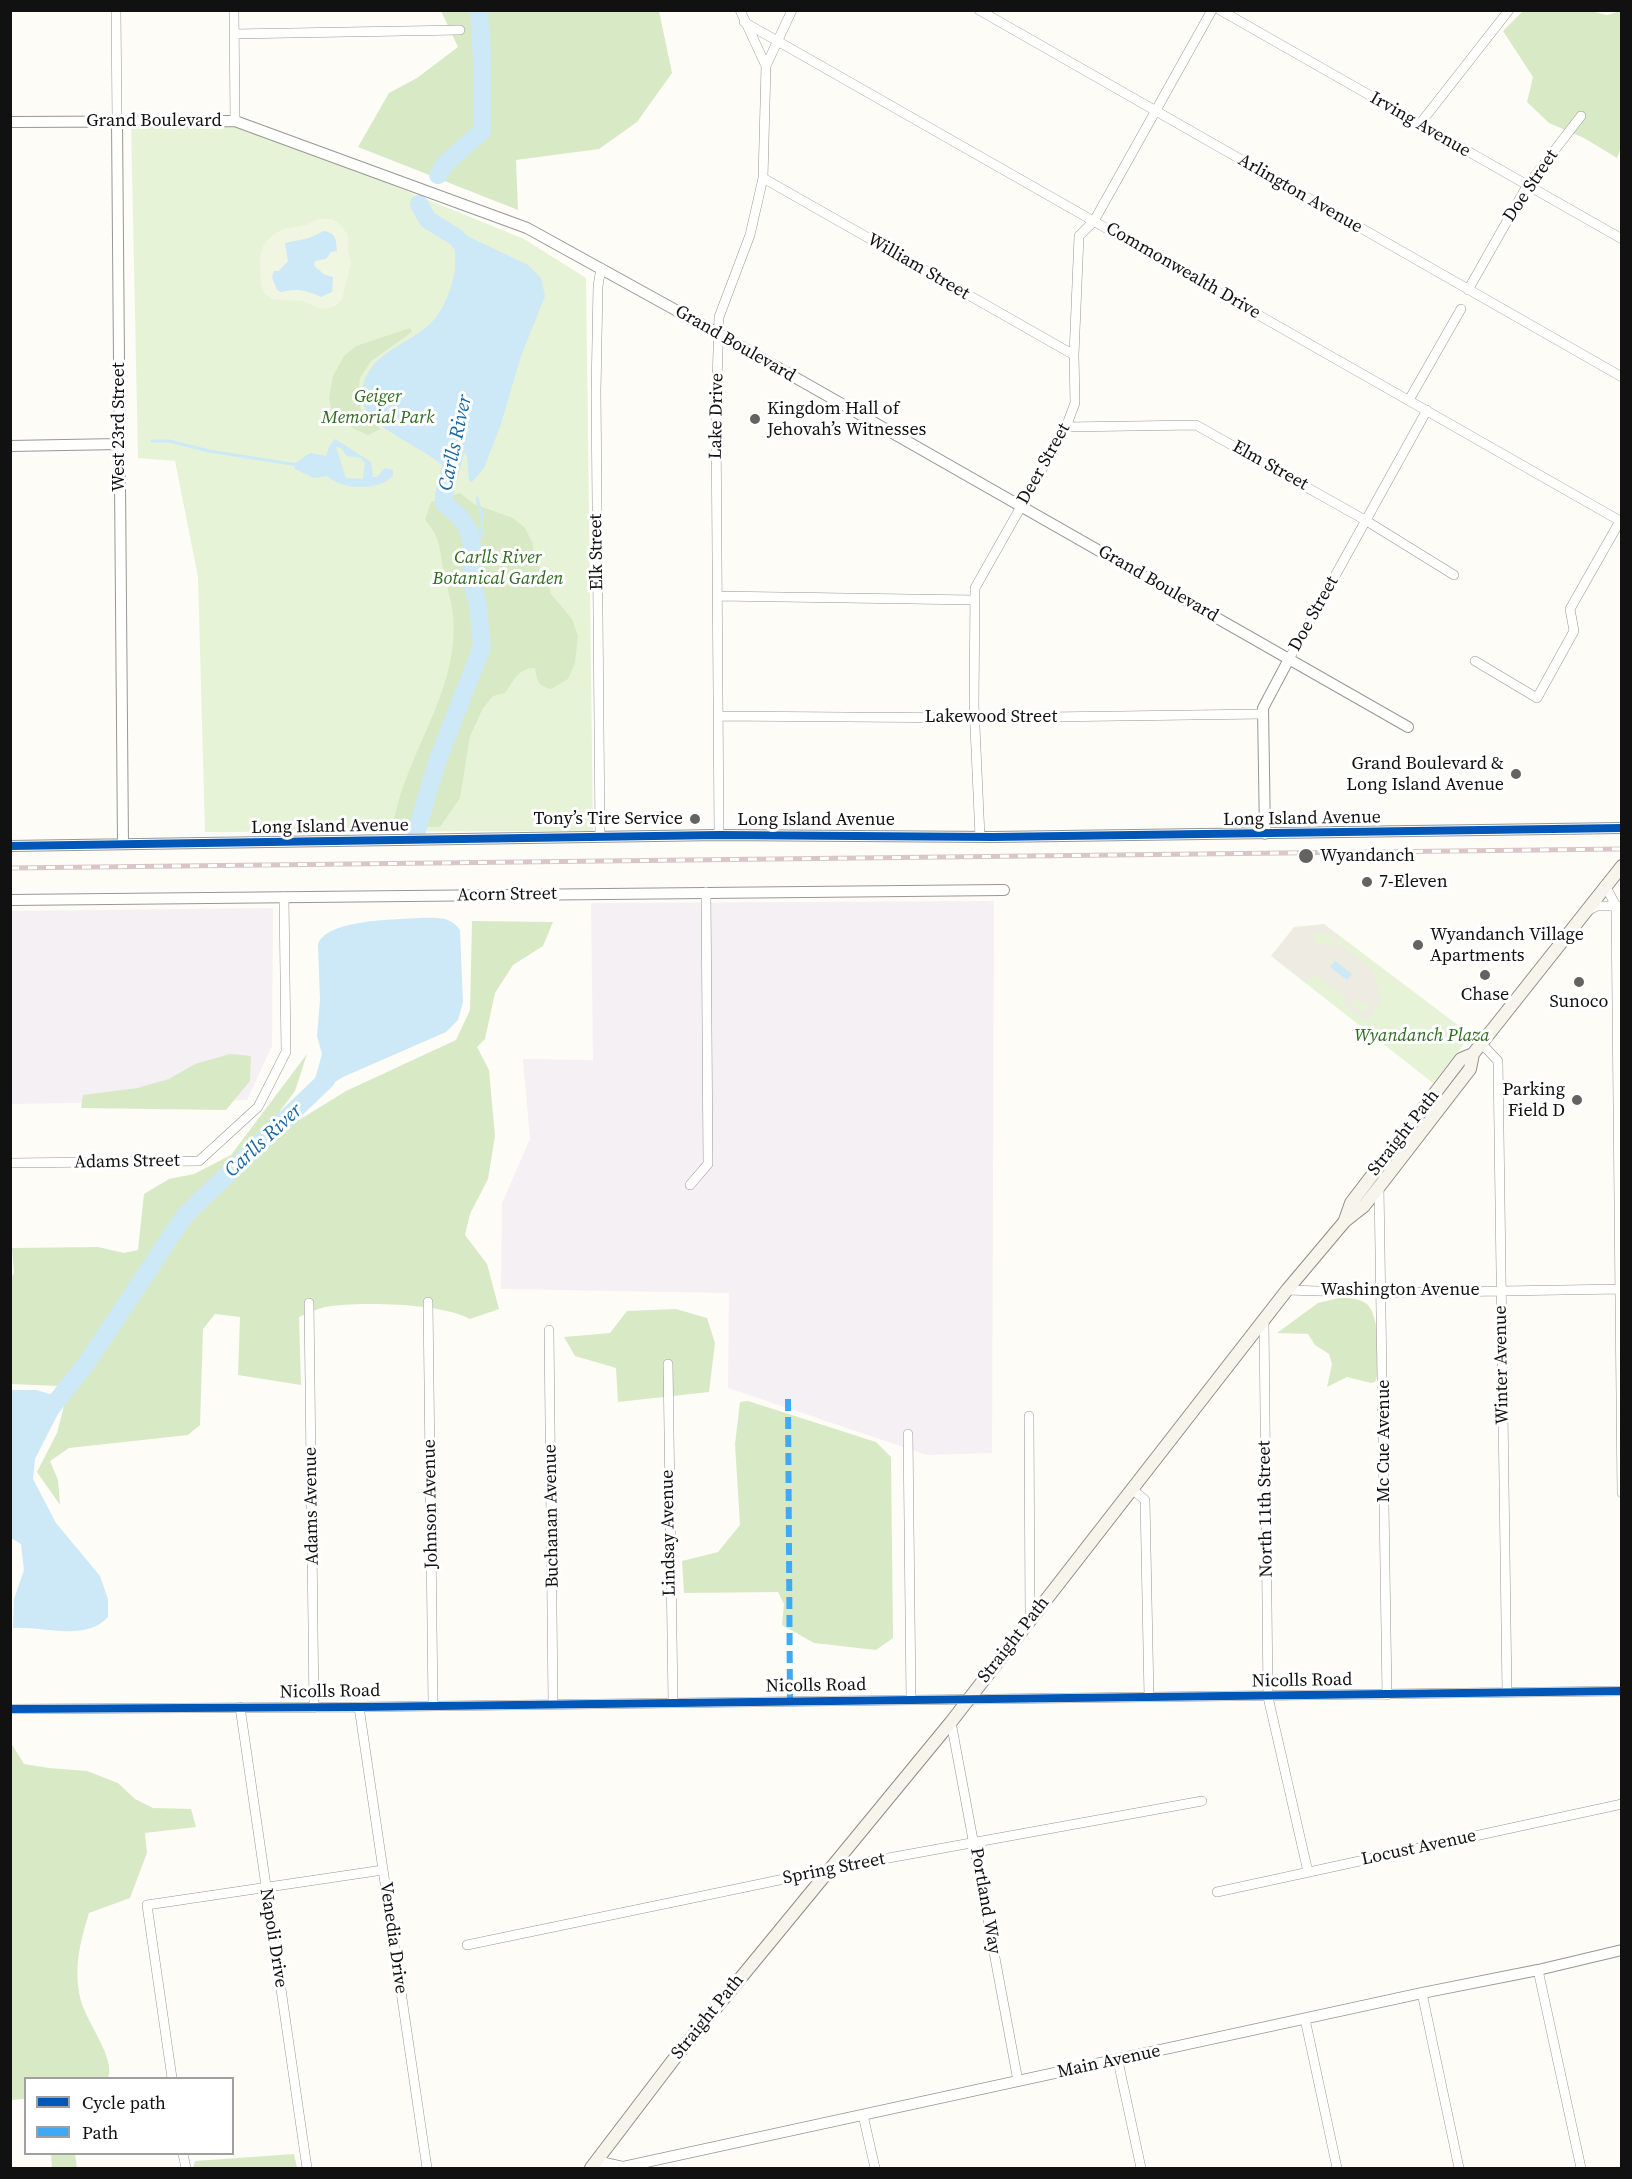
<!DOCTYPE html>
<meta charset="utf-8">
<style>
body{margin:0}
#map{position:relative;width:1632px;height:2179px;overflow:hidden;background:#fdfcf7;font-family:"Source Serif 4",serif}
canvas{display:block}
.frame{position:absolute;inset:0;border:12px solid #111;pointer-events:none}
.legend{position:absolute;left:24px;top:2077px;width:210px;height:78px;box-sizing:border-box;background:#fff;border:2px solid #a0a0a0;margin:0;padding:8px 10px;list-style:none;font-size:18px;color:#111}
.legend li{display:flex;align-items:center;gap:12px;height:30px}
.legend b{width:30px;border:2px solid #a0a0a0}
</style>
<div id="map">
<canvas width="1632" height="2179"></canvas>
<div class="frame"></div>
<ul class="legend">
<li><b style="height:8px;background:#0057b8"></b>Cycle path</li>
<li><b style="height:8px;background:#3fa9f5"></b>Path</li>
</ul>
</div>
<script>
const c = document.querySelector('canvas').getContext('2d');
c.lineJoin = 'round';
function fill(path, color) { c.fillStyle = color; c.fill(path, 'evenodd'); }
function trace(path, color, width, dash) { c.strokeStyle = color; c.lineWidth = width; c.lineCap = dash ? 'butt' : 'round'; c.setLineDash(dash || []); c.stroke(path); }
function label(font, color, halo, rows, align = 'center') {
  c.font = font + ' "Source Serif 4",serif'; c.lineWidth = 6; c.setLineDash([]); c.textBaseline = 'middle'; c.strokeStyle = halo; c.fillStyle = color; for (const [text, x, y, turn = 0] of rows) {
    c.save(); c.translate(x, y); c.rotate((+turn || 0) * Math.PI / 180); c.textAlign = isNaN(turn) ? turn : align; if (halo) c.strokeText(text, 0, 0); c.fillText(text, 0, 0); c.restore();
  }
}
const industrial = new Path2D(`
 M994 901 992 1453 927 1455 728 1388 729 1293 501 1289 502 1203 530 1139 523 1059 593 1060 591 903Z
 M273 908 272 1046 247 1100 11 1104 10 911Z`);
const green = new Path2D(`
 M131 121H235L524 239 586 278 593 831 205 832 198 577 175 461 138 458Z
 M1324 924 1471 1035 1433 1083 1271 956 1294 927Z`);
const forest = new Path2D(`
 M441 11H659L672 73 637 122 599 149 516 160 518 210 358 147 389 93 417 78 458 47Z
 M1523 11H1590L1607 15 1621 11 1622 145 1617 158 1584 138 1549 123 1527 102 1533 77 1503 31Z
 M410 328 412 332 371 361 360 378 358 397 362 414 381 429 368 435 354 429 332 412 329 398 333 376 344 356 356 346Z
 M460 493 474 504 513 518 525 528 533 544 534 560 546 575 551 594 572 619 578 636 575 663 568 679 551 689C538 686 537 681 535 668 518 668 514 681 505 693L493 696 483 708 470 736 460 798 440 827 393 826C405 753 460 692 453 615 452 602 447 588 444 574 440 552 441 537 425 520L431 502Z
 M472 921 553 922 543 946 513 965 495 993 485 1039 477 1047 489 1070 495 1136 488 1179 470 1214 465 1235 487 1264 499 1309 470 1319C444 1303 356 1301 325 1307 316 1309 307 1314 299 1317L301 1385 238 1375 240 1317 215 1314 203 1329 200 1425 188 1435 69 1448 50 1461 58 1480 60 1505 37 1472 57 1433 66 1398 72 1390 60 1386 11 1384 10 1280 14 1273 12 1248 98 1247 124 1253 138 1250 144 1194 169 1179 194 1174 231 1155 307 1054 295 1091 280 1111 299 1120 346 1091 456 1040 470 1010Z
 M230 1054 251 1056 250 1081 226 1110 81 1108 83 1095 137 1088 169 1079 195 1064Z
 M1339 1298C1348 1298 1359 1298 1367 1304 1379 1314 1383 1369 1375 1382L1371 1383 1347 1377 1327 1387 1332 1364 1329 1354 1315 1345 1308 1334 1277 1333 1318 1303Z
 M676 1309 707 1318 715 1343 709 1392 618 1402 616 1368 575 1356 564 1337 610 1333 627 1311Z
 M748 1401 876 1442 891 1457 893 1638 876 1650 814 1643 782 1625 784 1604 778 1592 684 1593 682 1561 718 1552 740 1525 735 1444 740 1402Z
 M11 1743 24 1764 49 1768 87 1771 118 1783 135 1799 153 1808 191 1809 196 1827 145 1833 147 1853 130 1898 89 1913C80 1943 73 1968 81 2001 87 2023 116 2059 108 2078H26L25 2099 11 2100Z
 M51 2154H75L77 2168H52Z
 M294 2154 297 2168H193L195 2161Z`);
const pitch = new Path2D(`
 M318 219H332L340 224 348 235V251L351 263 342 299 336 306 322 309 302 301 272 299 265 294 261 285 260 257 263 246 270 237 283 229 306 225Z`);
const plaza = new Path2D(`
 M1324 925 1339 936V944L1372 969 1381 1001 1367 1021 1344 1005 1346 997 1316 976 1304 981 1272 956 1294 928ZM1314 933H1327L1336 940V946L1314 944ZM1335 961 1352 974 1348 980 1330 967ZM1353 1000 1370 1004V1005L1364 1013 1351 1004Z`);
const water = new Path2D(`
 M324 231C336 233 336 240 337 251L331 252 326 259 315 261 314 266 325 275 333 277 332 292 321 297C306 290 297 288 281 292L277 290 272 277 274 271H279L288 261 285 243 309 238Z
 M463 234 528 265 541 278 545 296 521 356 501 424 484 468 472 482 469 481 467 456 463 452H457L456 473 451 475C436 452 386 437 367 412 363 407 361 397 362 391 369 345 423 345 442 308 448 297 453 282 455 269 456 258 454 248 456 237Z
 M335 439 371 462 373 477H377L385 468 393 470V476C379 491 341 490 327 476L314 478 295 469 294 464 310 453 326 456 330 445ZM336 447 341 448 347 456 361 458 365 463 363 479 346 478Z
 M418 918C434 918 450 915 460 930L463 1002 458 1020 446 1032 343 1077 310 1097 322 1054 317 1036 320 1000 318 944C328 919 393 920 418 918Z
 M1335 961 1352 974 1347 980 1330 967Z
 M10 1390H36L60 1397V1410L35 1459 33 1479 56 1523 100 1576 108 1599V1617C86 1642 42 1626 13 1628L14 1599 24 1570 21 1544 11 1538Z`);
const stream = new Path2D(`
 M152 441H169L209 451 298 465
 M473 551C486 531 484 521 477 498`);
const river = new Path2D(`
 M438 175 446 163 482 131V59L479 10
 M419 204 428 220 456 237 471 255
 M416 833 437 762 482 647 478 605 472 582 473 551 469 531 460 517 444 503C443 486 452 469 455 452
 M45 1416 88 1361 185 1215 326 1080`);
const minor = new Path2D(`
 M116 10 117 121
 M234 10 235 121
 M740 10 766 66
 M979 10 1622 377
 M1220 10 1622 239
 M744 22 1622 522
 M234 34 460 30
 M1419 125 1509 10
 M763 178 1074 355
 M1468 290 1527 186 1581 116
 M1409 400 1461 309
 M1066 427 1196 425 1365 520 1454 575
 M717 596 974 600
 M1289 659 1427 410
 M1475 661 1537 698 1574 631 1570 609 1620 521
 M718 716 975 718 1263 714
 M719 835 716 416 719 317 750 235 763 178 766 66 792 10
 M600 836 596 392 598 286 601 268
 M980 837 974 705 975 588 1066 427 1075 403 1074 355 1079 236 1094 221 1212 10
 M1605 885 1616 906 1622 1493
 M1589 910 1597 906H1619
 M1481 1043 1498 1061 1507 1693
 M10 1163 199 1161 258 1107 286 1052 284 897
 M690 1185 708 1164 706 892
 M1379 1187 1387 1695
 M1287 1290 1382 1293 1622 1289
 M428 1302 433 1705
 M309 1303 314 1708
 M1264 1321 1268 1697 1308 1872
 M549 1330 553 1703
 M668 1364 673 1702
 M1029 1416 1030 1620
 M908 1434 911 1700
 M1132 1489 1145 1500 1149 1697
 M240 1707 307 2168
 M359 1707 427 2168
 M10 1709 359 1707 1622 1691
 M951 1722 1018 2081
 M1217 1892 1622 1804
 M467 1945 861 1863 1202 1801
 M1538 1970 1581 2168
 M1422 1993 1459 2168
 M1305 2019 1337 2168
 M1118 2061 1141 2168
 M172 2078 147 1905 383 1870
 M863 2115 875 2168
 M183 2154 186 2168`);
const tertiary = new Path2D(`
 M117 121 123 844
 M10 122 235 121 527 228 719 334 1408 727
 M10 446 119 444
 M1265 834 1263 708 1289 659
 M10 846 719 835 993 837 1622 828
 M10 900 1004 890
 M596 2161 623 2167 1422 1993 1538 1970 1622 1950`);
const secondary = new Path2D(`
 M1345 1220 1351 1203 1461 1059 1473 1054
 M591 2168 674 2059 951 1722 1287 1290 1345 1221 1364 1206 1379 1187 1470 1069 1473 1054 1622 866`);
const rail = new Path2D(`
 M10 868 1622 849`);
const quiet = new Path2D(`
 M788 1399 790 1702`);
const cycleway = new Path2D(`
 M10 846 719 835 993 837 1622 828
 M10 1709 359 1707 1622 1691`);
const markers = [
 [755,419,6,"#646362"],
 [1516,774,6,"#646362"],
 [695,819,6,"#646362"],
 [1306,856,8,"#646362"],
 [1367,882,6,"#646362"],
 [1418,945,6,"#646362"],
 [1485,975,6,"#646362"],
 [1579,982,6,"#646362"],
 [1577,1100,6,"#646362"]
];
const streetNames = [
 ["Grand Boulevard",154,121],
 ["Irving Avenue",1420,125,30],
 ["Doe Street",1531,186,-56],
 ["Arlington Avenue",1300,194,30],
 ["William Street",918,267,30],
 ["Commonwealth Drive",1183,271,30],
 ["Grand Boulevard",735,344,30],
 ["Lake Drive",717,416,-89],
 ["West 23rd Street",119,427,-90],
 ["Deer Street",1044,464,-61],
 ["Elm Street",1270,466,29],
 ["Elk Street",597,552,-91],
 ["Grand Boulevard",1158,584,30],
 ["Doe Street",1314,614,-61],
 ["Lakewood Street",991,717],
 ["Long Island Avenue",1302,819,-1],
 ["Long Island Avenue",816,820],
 ["Long Island Avenue",330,827,-1],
 ["Acorn Street",507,895,-1],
 ["Straight Path",1404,1133,-52],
 ["Adams Street",127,1162,-1],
 ["Washington Avenue",1400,1290],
 ["Winter Avenue",1502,1365,-91],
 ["Mc Cue Avenue",1384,1441,-90],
 ["Johnson Avenue",431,1504,-91],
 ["Adams Avenue",312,1506,-91],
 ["North 11th Street",1266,1509,-91],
 ["Buchanan Avenue",552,1516,-91],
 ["Lindsay Avenue",669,1533,-91],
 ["Straight Path",1014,1640,-52],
 ["Nicolls Road",1302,1681,-1],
 ["Nicolls Road",816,1686,-1],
 ["Nicolls Road",330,1692,-1],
 ["Locust Avenue",1419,1848,-12],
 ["Spring Street",834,1869,-11],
 ["Portland Way",985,1901,80],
 ["Napoli Drive",273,1938,81],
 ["Venedia Drive",393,1938,82],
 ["Straight Path",708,2017,-51],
 ["Main Avenue",1109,2062,-12]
];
const parkNames = [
 ["Geiger",378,397],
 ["Memorial Park",378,418],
 ["Carlls River",498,558],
 ["Botanical Garden",498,579],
 ["Wyandanch Plaza",1422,1036]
];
const poiNames = [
 ["Kingdom Hall of",767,409],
 ["Jehovah’s Witnesses",767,430],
 ["Grand Boulevard &",1504,764,"right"],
 ["Long Island Avenue",1504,785,"right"],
 ["Tony’s Tire Service",683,819,"right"],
 ["Wyandanch",1320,856],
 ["7-Eleven",1379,882],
 ["Wyandanch Village",1430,935],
 ["Apartments",1430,956],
 ["Chase",1485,995,"center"],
 ["Sunoco",1579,1002,"center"],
 ["Parking",1565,1090,"right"],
 ["Field D",1565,1111,"right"]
];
const waterNames = [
 ["Carlls River",456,443,-78],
 ["Carlls River",264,1141,-43]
];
fill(industrial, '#f5f0f3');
fill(green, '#e7f3d7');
fill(forest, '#d8eac5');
fill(pitch, '#f0f6e1');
fill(plaza, '#edebe2');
fill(water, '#cde8f7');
trace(stream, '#cde8f7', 3);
trace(river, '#cde8f7', 18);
trace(minor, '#979795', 10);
trace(tertiary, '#979795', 12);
trace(secondary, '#8e8d8b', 14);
trace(minor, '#fffffe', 9);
trace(tertiary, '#fffffe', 10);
trace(secondary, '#f6f4eb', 12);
trace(rail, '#d9c6c7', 5);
trace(rail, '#fff', 3, [9]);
trace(quiet, '#3fa9f5', 6, [12, 6]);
trace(cycleway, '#0057b8', 8);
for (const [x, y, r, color] of markers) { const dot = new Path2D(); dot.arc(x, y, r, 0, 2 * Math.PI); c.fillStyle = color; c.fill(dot); trace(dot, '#fff', 2); }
label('18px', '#111', '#fff', streetNames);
label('italic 18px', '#2f6b1f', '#fff', parkNames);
label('18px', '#111', '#fff', poiNames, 'left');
label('italic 20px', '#1768a6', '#fff', waterNames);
</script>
